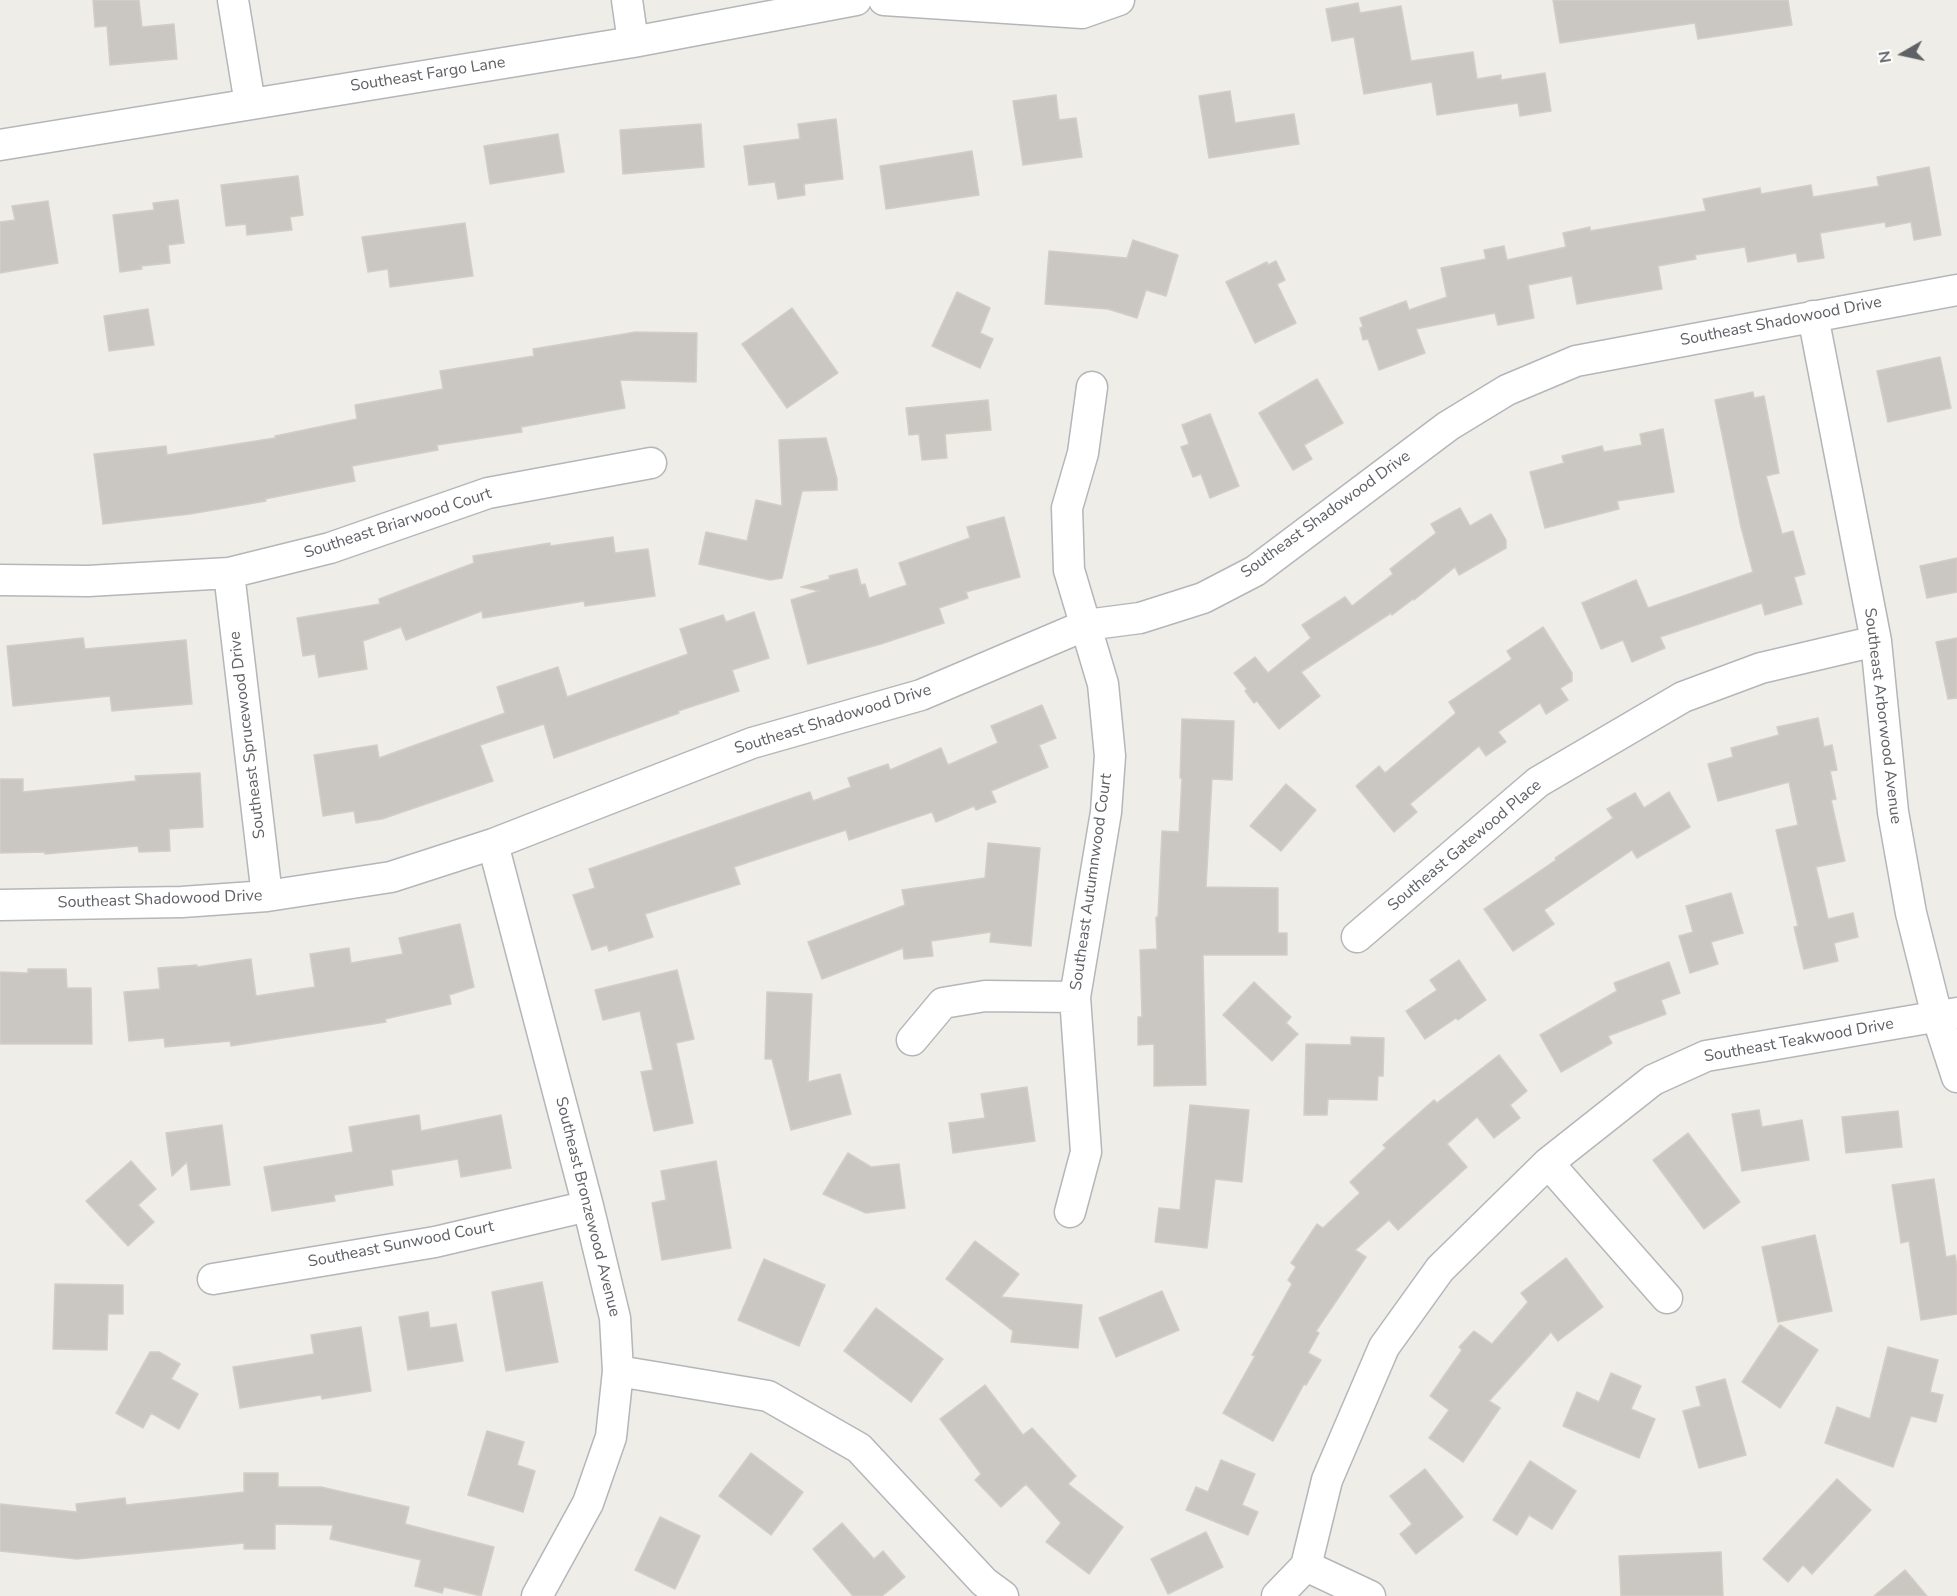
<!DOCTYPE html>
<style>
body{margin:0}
#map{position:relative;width:1957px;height:1596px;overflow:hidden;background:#efede7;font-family:"Nunito Sans",sans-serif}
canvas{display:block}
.north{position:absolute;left:1873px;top:24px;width:60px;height:60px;-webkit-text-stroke:4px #fff;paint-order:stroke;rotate:261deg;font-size:16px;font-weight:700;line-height:24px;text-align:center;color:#5e6165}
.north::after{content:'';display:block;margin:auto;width:21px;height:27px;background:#5e6165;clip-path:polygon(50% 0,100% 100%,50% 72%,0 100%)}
</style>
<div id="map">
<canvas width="1957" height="1596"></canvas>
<div class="north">N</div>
</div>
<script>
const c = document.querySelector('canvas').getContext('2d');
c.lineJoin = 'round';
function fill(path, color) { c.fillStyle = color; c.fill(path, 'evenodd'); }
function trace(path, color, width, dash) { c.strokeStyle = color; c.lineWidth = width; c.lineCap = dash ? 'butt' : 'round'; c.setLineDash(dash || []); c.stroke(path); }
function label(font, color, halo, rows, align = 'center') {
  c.font = font + ' "Nunito Sans",sans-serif'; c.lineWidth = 4.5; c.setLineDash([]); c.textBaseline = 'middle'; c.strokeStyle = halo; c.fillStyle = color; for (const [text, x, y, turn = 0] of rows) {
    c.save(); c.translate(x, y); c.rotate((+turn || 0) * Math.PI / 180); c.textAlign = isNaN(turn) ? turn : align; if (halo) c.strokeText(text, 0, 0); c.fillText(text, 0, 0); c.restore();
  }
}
const building = new Path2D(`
 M93 0H139L142 27 174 24 177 59 110 65 107 26 95 27Z
 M1553 0H1788L1792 25 1698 39 1695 23 1560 43Z
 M1358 3 1360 13 1401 6 1411 61 1473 52 1477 79 1501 75V80L1545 73 1551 111 1520 116 1518 103 1437 115 1432 82 1364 94 1354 37 1332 41 1326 9Z
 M1230 91 1235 123 1294 114 1299 144 1209 158 1199 96Z
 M1056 95 1059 120 1076 118 1082 157 1023 165 1013 101Z
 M836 119 843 179 804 184 805 195 778 199 775 182 749 185 744 146 800 139 798 124Z
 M701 124 704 167 623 174 620 130Z
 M558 134 564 172 490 184 484 146Z
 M972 151 979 195 886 209 880 166Z
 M1929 167 1941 235 1914 240 1911 222 1886 227 1885 222 1820 233 1824 258 1798 262 1796 253 1748 262 1745 247 1695 255 1696 259 1658 266 1662 289 1577 304 1572 276 1528 285 1534 318 1498 325 1495 313 1416 329 1425 353 1379 370 1368 339 1363 340 1360 328 1363 327 1360 318 1406 301 1409 310 1447 297 1441 268 1486 259 1484 250 1504 246 1507 260 1566 247 1563 233 1590 227V231L1706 211 1703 199 1760 188 1761 194 1811 185 1813 197 1879 186 1877 177Z
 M298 176 303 215 290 217 292 230 247 235 246 224 226 226 221 185Z
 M178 200 184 243 168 245 170 263 141 266 142 269 120 272 113 215 154 210 153 203Z
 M48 201 58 263 0 273V222L15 220 12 206Z
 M465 223 473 276 390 287 388 269 368 272 362 237Z
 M1133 240 1178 255 1166 296 1146 290 1137 318 1108 309 1045 304 1049 251 1127 258Z
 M1276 261 1285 280 1277 284 1296 323 1255 343 1226 282 1267 262 1268 265Z
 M957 292 990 308 980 333 993 339 980 368 932 346Z
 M792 308 838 373 787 408 742 344Z
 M148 309 154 345 109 351 104 316Z
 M636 332 697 333 696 382 620 380 625 408 521 427 522 432 437 445 438 450 352 466 355 481 265 499 266 501 190 514 103 524 94 454 166 446 167 455 275 438V436L357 419 355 405 443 389 440 371 534 356 533 349Z
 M1940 357 1951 408 1888 422 1877 371Z
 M1317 379 1343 423 1304 445 1312 459 1293 470 1259 413Z
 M1753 392 1754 398 1764 396 1779 473 1766 476 1782 534 1793 531 1805 574 1794 577 1802 604 1765 615 1762 603 1660 637 1665 648 1632 662 1623 640 1601 649 1582 603 1636 580 1648 608 1753 572 1741 527 1715 400Z
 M988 400 991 430 945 434 947 458 922 460 919 434 909 435 906 408Z
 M1210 414 1239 486 1210 498 1201 474 1193 477 1181 447 1189 444 1182 425Z
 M1663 429 1674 492 1617 501 1619 509 1545 528 1530 472 1564 463 1562 456 1602 446 1604 452 1642 445 1640 434Z
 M826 438 837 479V490L802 491 782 578 770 580 699 564 706 532 747 541 756 500 782 506 779 440Z
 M1460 508 1470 526 1491 514 1506 540V548L1459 575 1455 567 1414 600 1413 599 1392 615 1391 613 1301 672 1320 696 1279 729 1257 701 1254 703 1245 691 1247 689 1234 673 1255 657 1268 673 1311 638 1302 625 1345 597 1352 606 1393 574 1390 569 1436 533 1431 524Z
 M1004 517 1020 577 966 592 968 598 939 608 944 623 881 644 808 664 791 600 819 591 801 587 830 579 829 576 857 569 861 585 865 584 869 598 907 585 899 563 970 538 967 527Z
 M613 537 615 553 648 549 655 596 585 606 584 601 483 618 482 611 406 640 401 627 363 641 367 669 319 677 315 654 303 656 297 618 380 604 379 599 474 563 473 556 550 543V546Z
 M1957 558V592L1927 598 1920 566Z
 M754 612 769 658 732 670 739 691 678 711 679 713 554 758 544 724 480 745 493 781 382 819 356 823 354 811 323 816 314 755 377 745 379 758 505 713 497 687 558 667 567 697 688 654 680 629 723 615 726 622Z
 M1543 627 1572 673V681L1560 688 1568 700 1546 714 1540 703 1498 732 1506 742 1486 756 1479 746 1410 804 1417 812 1394 832 1356 786 1379 766 1385 773 1456 713 1449 702 1512 659 1507 651Z
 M83 638 85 649 186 640 192 704 112 711 110 696 13 706 7 646Z
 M1957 638V698L1948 699 1936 642Z
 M1042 705 1056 738 1039 745 1048 767 991 791 996 802 976 810 974 806 936 822 932 812 849 840 846 830 734 867 740 884 645 914 653 937 609 951 607 945 592 950 573 895 595 888 589 869 810 792 813 801 851 787 848 778 888 764 890 770 941 748 948 765 998 743 991 726Z
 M1818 718 1824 747 1832 745 1837 770 1830 771 1836 799 1831 800 1845 861 1816 867 1828 919 1853 913 1858 937 1834 943 1838 961 1804 969 1794 927 1798 926 1776 830 1798 825 1789 782 1718 801 1708 764 1733 757 1731 748 1779 735 1777 727Z
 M1182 719 1234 721 1232 780 1212 779 1206 887 1278 888V933H1287V955H1203L1206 1085 1154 1086V1044L1138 1045V1017H1142L1140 950 1157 949 1156 917H1158L1162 831 1179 832 1182 778H1180Z
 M200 773 203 827 169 829 170 851 139 852 138 846 45 854V852L0 853V779H23V792L136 781 135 776Z
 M1286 784 1316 810 1281 851 1250 826Z
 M1669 792 1690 827 1637 858 1632 850 1544 910 1554 924 1513 951 1484 909 1556 860 1555 858 1613 818 1607 809 1635 793 1644 808Z
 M988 843 1040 848 1031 946 990 942 991 932 931 941 933 956 904 959 903 948 822 979 808 942 905 905 902 890 985 878Z
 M1731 893 1743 933 1711 942 1718 964 1690 973 1679 936 1693 932 1686 906Z
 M460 924 474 987 449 995 451 1004 385 1019 386 1022 231 1046 230 1041 165 1047 164 1038 129 1041 124 992 160 989 158 968 197 965V967L251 959 256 996 315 987 310 954 349 948 351 963 403 954 399 938Z
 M1459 960 1486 1000 1458 1020 1456 1018 1425 1039 1406 1011 1437 990 1430 980Z
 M1669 962 1680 993 1661 1000 1666 1014 1608 1036 1612 1043 1561 1072 1540 1035 1617 991 1614 983Z
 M28 969H66L67 988H91L92 1044H0V972L28 973Z
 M677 970 694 1039 676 1043 693 1123 654 1131 641 1072 653 1070 640 1011 603 1020 595 990Z
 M1254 982 1291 1017 1286 1023 1298 1034 1272 1061 1223 1015Z
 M767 992 812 994 808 1082 840 1074 851 1114 791 1130 772 1059H765Z
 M1351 1037 1384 1038 1383 1076H1378L1377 1100 1328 1099 1327 1115H1304L1306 1044 1351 1045Z
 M1499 1055 1527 1091 1510 1105 1520 1118 1494 1138 1477 1117 1447 1144 1467 1167 1398 1230 1389 1220 1355 1250 1366 1257 1316 1331 1319 1333 1308 1353 1321 1360 1306 1385 1304 1384 1273 1441 1223 1413 1255 1356 1252 1355 1292 1284 1288 1280 1296 1267 1291 1263 1317 1224 1323 1228 1360 1193 1350 1182 1386 1148 1383 1145 1434 1100 1437 1103Z
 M1027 1087 1035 1141 953 1153 949 1123 985 1118 981 1094Z
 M1190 1105 1249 1110 1242 1182 1215 1179 1207 1248 1155 1242 1159 1208 1180 1210Z
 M1759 1110 1762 1127 1802 1120 1809 1160 1742 1171 1732 1114Z
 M1898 1111 1902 1147 1846 1153 1842 1117Z
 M419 1115 421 1131 501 1115 511 1168 461 1177 458 1159 391 1170 393 1185 334 1195 335 1201 272 1211 264 1167 353 1152 349 1127Z
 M222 1125 230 1185 191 1190 187 1162 172 1176 166 1133Z
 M1688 1133 1740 1202 1704 1229 1653 1160Z
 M848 1153 871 1167 899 1164 905 1208 866 1213 823 1194Z
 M131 1161 156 1189 138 1205 154 1222 128 1246 86 1201Z
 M716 1161 731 1248 662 1260 652 1203 666 1200 661 1171Z
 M1934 1179 1946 1257 1955 1255 1957 1266V1314L1921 1320 1909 1241 1901 1243 1892 1185Z
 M1815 1235 1832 1311 1778 1322 1762 1247Z
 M975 1241 1019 1274 1001 1297 1082 1305 1078 1348 1011 1342 1013 1331 946 1279Z
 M1566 1258 1603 1307 1558 1341 1551 1332 1489 1401 1500 1408 1463 1462 1429 1438 1449 1410 1430 1396 1462 1350 1459 1347 1474 1331 1492 1344 1528 1302 1521 1293Z
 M764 1259 825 1285 799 1346 738 1320Z
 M542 1282 558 1362 506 1371 492 1292Z
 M55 1284 123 1285V1314H108L107 1350 53 1349Z
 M1162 1291 1179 1330 1116 1357 1099 1318Z
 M876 1308 943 1359 911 1402 844 1351Z
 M428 1312 430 1328 456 1324 463 1361 408 1370 399 1317Z
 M1780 1325 1818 1350 1780 1408 1742 1382Z
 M361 1327 371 1391 322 1399 321 1395 240 1408 233 1367 314 1354 311 1335Z
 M1888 1347 1938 1360 1930 1392 1943 1395 1936 1422 1911 1416 1893 1467 1825 1443 1837 1407 1870 1419Z
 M150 1352H159L180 1364 171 1379 198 1394 179 1429 151 1413 143 1428 116 1413Z
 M1611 1373 1641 1386 1631 1409 1655 1419 1639 1458 1563 1426 1577 1392 1599 1402Z
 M1725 1379 1746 1455 1699 1468 1683 1411 1701 1406 1696 1387Z
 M985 1385 1023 1435 1032 1428 1076 1476 1068 1484 1123 1527 1089 1574 1046 1542 1061 1523 1026 1484 1001 1507 975 1480 981 1474 940 1419Z
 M487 1431 524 1442 517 1465 535 1471 523 1512 468 1495Z
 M751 1453 803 1492 771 1535 719 1496Z
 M1221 1460 1255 1474 1242 1505 1258 1512 1248 1535 1186 1510 1196 1487 1208 1492Z
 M1530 1461 1576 1491 1552 1529 1529 1515 1517 1535 1493 1520Z
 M1425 1469 1463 1517 1416 1554 1400 1534 1412 1524 1390 1496Z
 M244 1473H278V1487H321L409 1507 405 1524 494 1547 481 1596 444 1587 442 1593 415 1586 421 1560 330 1539 333 1525 275 1524V1549H244V1543L77 1559 0 1551V1504L77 1512 76 1504 125 1498 126 1505 244 1492Z
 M1837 1479 1871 1510 1812 1574 1803 1565 1788 1582 1763 1559Z
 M660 1517 700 1536 675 1589 635 1570Z
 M842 1523 874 1559 883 1551 905 1577 882 1596H853L813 1549Z
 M1206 1532 1223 1567 1168 1594 1151 1559Z
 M1721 1552 1723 1596H1621L1619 1556Z
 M1905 1570 1927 1596H1874Z`);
const street = new Path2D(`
 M233 0 250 104
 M627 0 633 42
 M884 0 1082 13 1119 0
 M0 145 633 42 856 0
 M1813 316 1876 641 1893 812 1911 913 1937 1016 1957 1077
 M229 573 267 896
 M0 580 88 581 229 573 330 548 488 493 651 463
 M493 844 588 1206 615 1318 618 1371 611 1437 588 1503 537 1596
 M0 905 182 902 267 896 391 877 493 844 752 743 921 695 1086 625 1140 618 1203 598 1255 571 1448 426 1507 390 1576 361 1957 290
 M1357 937 1538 782 1683 697 1761 668 1876 641
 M912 1040 943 1003 985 996 1075 997
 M1548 1163 1667 1298
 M1070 1212 1086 1152 1075 997 1106 812 1110 756 1103 684 1069 570 1067 508 1083 453 1092 387
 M213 1279 435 1242 588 1206
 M618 1371 768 1396 859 1448 984 1582 1003 1596
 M1306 1566 1370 1596
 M1277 1596 1306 1566 1327 1480 1384 1347 1440 1269 1548 1163 1653 1080 1706 1056 1957 1013`);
const streetNames = [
 ["Southeast Fargo Lane",428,75,-9],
 ["Southeast Shadowood Drive",1781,322,-11],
 ["Southeast Shadowood Drive",1326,515,-36],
 ["Southeast Briarwood Court",398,524,-18],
 ["Southeast Arborwood Avenue",1882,716,83],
 ["Southeast Shadowood Drive",833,720,-17],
 ["Southeast Sprucewood Drive",248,735,-97],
 ["Southeast Gatewood Place",1465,846,-40],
 ["Southeast Autumnwood Court",1092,882,-82],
 ["Southeast Shadowood Drive",160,900,-2],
 ["Southeast Teakwood Drive",1799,1041,-10],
 ["Southeast Bronzewood Avenue",587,1207,76],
 ["Southeast Sunwood Court",401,1245,-11]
];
fill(building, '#cac7c3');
trace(building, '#d3cec5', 1.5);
trace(street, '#b4b6ba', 33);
trace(street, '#fff', 30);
label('16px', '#5e6165', '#fff', streetNames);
</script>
